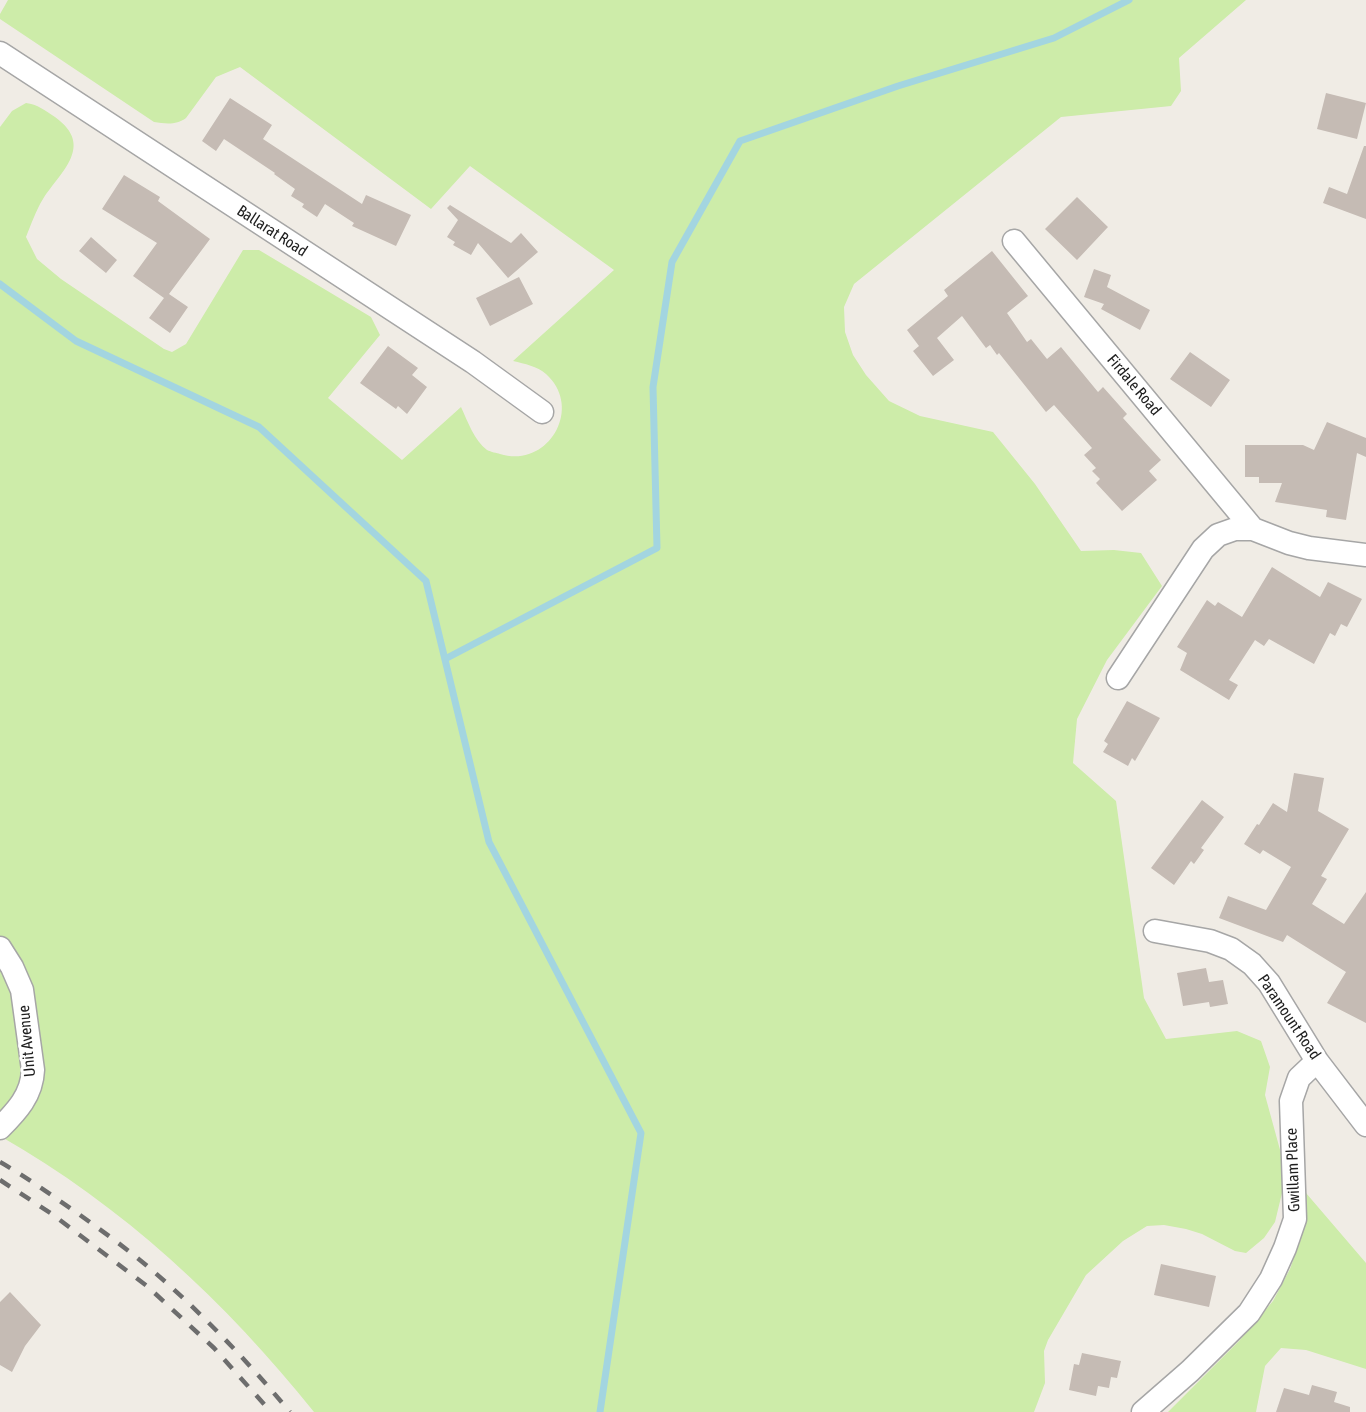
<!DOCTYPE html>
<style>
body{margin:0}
canvas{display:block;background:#f0ece5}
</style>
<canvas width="1366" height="1412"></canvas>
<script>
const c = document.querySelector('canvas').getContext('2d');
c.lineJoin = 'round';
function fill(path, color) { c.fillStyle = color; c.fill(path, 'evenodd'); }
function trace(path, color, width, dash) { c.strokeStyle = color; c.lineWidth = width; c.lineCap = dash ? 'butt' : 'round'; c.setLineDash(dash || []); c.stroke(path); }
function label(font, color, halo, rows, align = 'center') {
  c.font = font + ' "Asap Condensed",sans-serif'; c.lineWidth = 6; c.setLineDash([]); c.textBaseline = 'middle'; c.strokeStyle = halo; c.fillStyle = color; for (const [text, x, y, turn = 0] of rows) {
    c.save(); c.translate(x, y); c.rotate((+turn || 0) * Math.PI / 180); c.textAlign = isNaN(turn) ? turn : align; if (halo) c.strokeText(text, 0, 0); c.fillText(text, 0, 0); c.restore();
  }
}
const grass = new Path2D(`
 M8 0H1246L1179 58 1181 91 1171 106 1061 117 854 284 844 307 845 332 853 355 866 375 889 401 920 416 993 432 1035 484 1081 551 1114 550 1141 553 1162 586 1107 660 1077 719 1073 763 1116 801 1144 998 1166 1039 1237 1031 1261 1041 1270 1067 1265 1095 1285 1168 1282 1193 1275 1222 1264 1238 1246 1253 1235 1251 1202 1234 1186 1229 1164 1225 1147 1226 1123 1241 1086 1275 1048 1340 1044 1351 1045 1383 1034 1412H314C226 1302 123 1206 0 1136V127L12 111 26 103C37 104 46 111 55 117 95 146 61 171 43 199 36 210 31 225 26 237L37 259 61 279 164 349 172 352 186 344 243 250H259L371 317 380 335 328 398 402 460 461 407C468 422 474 440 487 450 491 452 497 453 500 454 548 469 584 408 546 374 537 366 525 364 513 361L614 270 470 166 431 209 240 67 216 77 186 118C177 125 166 124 154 122L0 19V14Z
 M1306 1193 1366 1263V1369L1306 1350 1281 1348 1265 1366 1256 1412H1168L1239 1341 1273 1301 1290 1269 1307 1220Z`);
const stream = new Path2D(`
 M0 284 76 341 259 427 426 581 489 842 641 1133 600 1412
 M445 659 657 548 653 387 672 262 740 141 898 86 1054 38 1129 0`);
const building = new Path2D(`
 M1326 93 1366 103 1357 139 1317 129Z
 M230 98 272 125 263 139 362 204 366 195 411 215 396 246 352 226 354 223 325 204 317 217 302 207 304 204 291 196 295 189 274 174 275 173 224 139 216 151 202 141Z
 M1364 146H1366V219L1323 203 1329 187 1347 194Z
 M124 175 160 197 158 201 210 239 169 294 188 307 170 333 149 318 164 298 133 276 157 243 102 209Z
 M1077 197 1108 227 1077 260 1045 229Z
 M450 205 511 243 521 233 538 252 508 278 478 243 471 255 453 245 455 242 447 237 458 220 447 208Z
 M91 237 117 260 106 273 79 251Z
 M992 251 1028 296 1007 313 1027 342 1031 339 1047 359 1061 347 1098 392 1103 387 1127 414 1123 418 1161 460 1149 471 1157 480 1122 511 1096 483 1100 479 1092 471 1096 468 1084 455 1092 448 1054 405 1046 412 999 353 997 355 990 345 986 348 962 316 937 338 954 360 933 376 913 351 919 346 907 330 948 296 944 290Z
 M1094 269 1111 275 1107 287 1150 310 1140 330 1101 309 1104 304 1084 297Z
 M519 277 533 304 490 326 476 298Z
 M388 346 418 368 412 375 427 387 407 414 398 406 396 409 360 383Z
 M1190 352 1230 380 1211 407 1170 379Z
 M1327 422 1366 438V457L1357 453 1346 520 1326 517 1327 510 1275 502 1282 483H1259V477H1245V445H1303L1314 450Z
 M1272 567 1320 597 1328 582 1362 599 1347 627 1341 624 1335 636 1330 633 1314 664 1269 639 1264 646 1255 640 1229 680 1238 685 1229 700 1180 670 1187 653 1177 647 1207 600 1215 606 1218 602 1242 617Z
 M1127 701 1160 718 1135 761 1132 758 1128 766 1103 752 1108 744 1104 741Z
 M1294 773 1324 778 1318 811 1349 829 1321 876 1327 879 1312 904 1344 924 1366 892V1023L1327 1003 1346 972 1287 935 1283 942 1219 918 1228 896 1266 910 1291 867 1263 850 1260 854 1244 844 1257 824 1259 825 1273 803 1287 812Z
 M1202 800 1224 817 1201 848 1204 850 1194 864 1191 861 1174 885 1151 868Z
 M1206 968 1209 982 1223 980 1228 1004 1210 1007 1209 1002 1183 1006 1177 973Z
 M1161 1264 1216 1276 1209 1307 1154 1295Z
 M10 1292 41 1325 25 1346 12 1372 0 1365V1302Z
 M1082 1353 1121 1361 1117 1378 1111 1377 1109 1388 1098 1386 1096 1396 1069 1390 1074 1364 1079 1365Z
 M1312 1385 1337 1392 1334 1402 1350 1407V1412H1276L1284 1388 1309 1395Z`);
const minor = new Path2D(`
 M0 53 473 362 542 412
 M1014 241 1253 529
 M1118 678 1203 549 1218 535 1235 529H1253L1289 543 1309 548 1366 555
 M1155 931 1210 941 1231 949 1252 964 1269 983 1317 1061 1366 1125
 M0 948 12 967 22 990 33 1070C32 1095 17 1111 0 1128
 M1143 1412 1190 1371 1249 1313 1271 1279 1285 1248 1295 1219 1291 1101 1299 1078 1317 1061`);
const rail = new Path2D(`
 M0 1162C28 1178 54 1197 80 1215 105 1233 130 1251 153 1271 203 1314 248 1362 290 1412
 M0 1180 52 1214 147 1286 214 1348 271 1412`);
const streetNames = [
 ["Ballarat Road",272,231,33],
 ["Firdale Road",1134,385,50],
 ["Paramount Road",1289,1017,56],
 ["Unit Avenue",27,1041,-95],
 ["Gwillam Place",1293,1170,-92]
];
fill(grass, '#cdeca9');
trace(stream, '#a3d5e0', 7);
fill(building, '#c5bbb4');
trace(minor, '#a6a6a6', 25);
trace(minor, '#fff', 22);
trace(rail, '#6d6d6d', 4.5, [12, 12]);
label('16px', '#1f1f1f', '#fff', streetNames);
</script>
